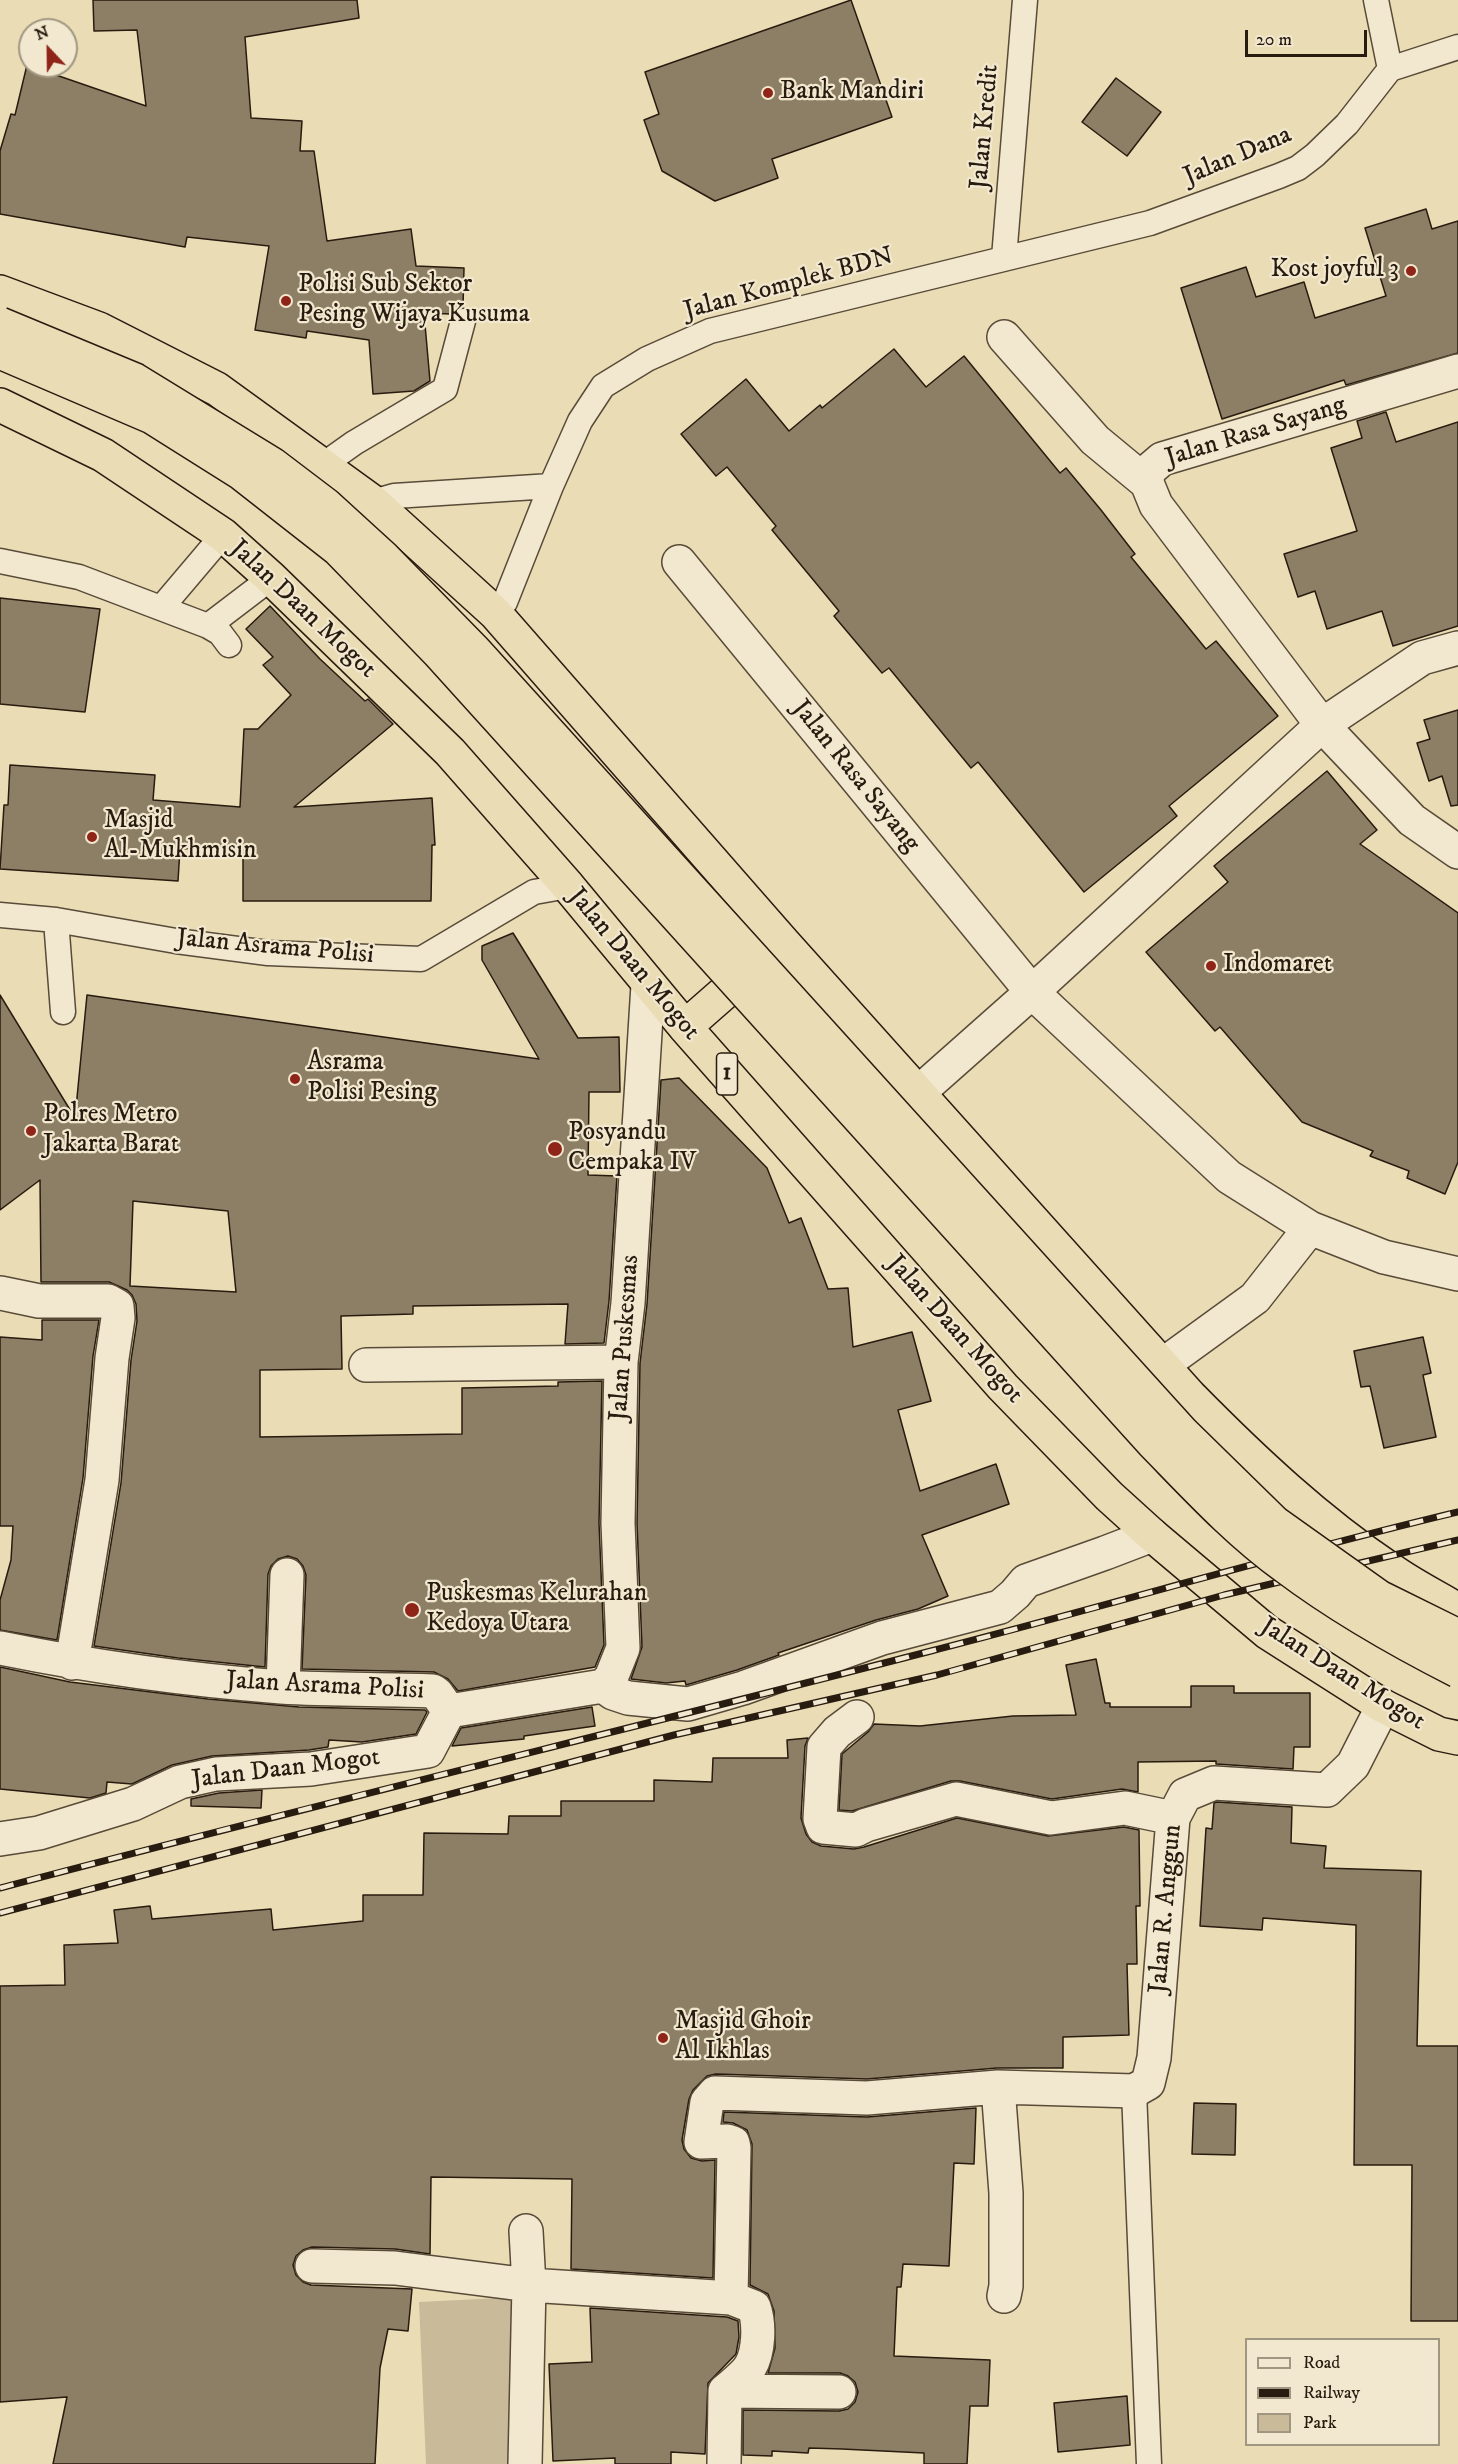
<!DOCTYPE html>
<style>
body{margin:0}
#map{position:relative;width:1458px;height:2464px;overflow:hidden;background:#eadcb5;font-family:"IM FELL DW Pica",serif}
canvas{display:block}
.legend{position:absolute;left:1245px;top:2338px;width:195px;height:108px;box-sizing:border-box;background:#f1e8cf;border:2px solid #a19682;margin:0;padding:8px 10px;list-style:none;font-size:18px;color:#281b0f}
.legend li{display:flex;align-items:center;gap:12px;height:30px}
.legend b{width:30px;border:2px solid #a19682}
.north{position:absolute;left:18px;top:18px;width:60px;height:60px;box-sizing:border-box;background:#f1e8cf;border:2px solid #a19682;border-radius:50%;rotate:338deg;font-size:16px;font-weight:700;line-height:24px;text-align:center;color:#281b0f}
.north::after{content:'';display:block;margin:auto;width:21px;height:27px;background:#8f2418;clip-path:polygon(50% 0,100% 100%,50% 72%,0 100%)}
.scale{position:absolute;left:1245px;top:30px;width:122px;height:27px;box-sizing:border-box;border:3px solid #281b0f;border-top:0;padding-left:8px;font-size:18px;line-height:21px;white-space:nowrap;color:#281b0f;-webkit-text-stroke:4px #f1e8cf;paint-order:stroke}
</style>
<div id="map">
<canvas width="1458" height="2464"></canvas>
<ul class="legend">
<li><b style="height:8px;background:#f1e8cf"></b>Road</li>
<li><b style="height:8px;background:#281b0f"></b>Railway</li>
<li><b style="height:16px;background:#c9bb99"></b>Park</li>
</ul>
<div class="north">N</div>
<div class="scale">20 m</div>
</div>
<script>
const c = document.querySelector('canvas').getContext('2d');
c.lineJoin = 'round';
function fill(path, color) { c.fillStyle = color; c.fill(path, 'evenodd'); }
function trace(path, color, width, dash) { c.strokeStyle = color; c.lineWidth = width; c.lineCap = dash ? 'butt' : 'round'; c.setLineDash(dash || []); c.stroke(path); }
function label(font, color, halo, rows, align = 'center') {
  c.font = font + ' "IM FELL DW Pica",serif'; c.lineWidth = 4.5; c.setLineDash([]); c.textBaseline = 'middle'; c.strokeStyle = halo; c.fillStyle = color; for (const [text, x, y, turn = 0] of rows) {
    c.save(); c.translate(x, y); c.rotate((+turn || 0) * Math.PI / 180); c.textAlign = isNaN(turn) ? turn : align; if (halo) c.strokeText(text, 0, 0); c.fillText(text, 0, 0); c.restore();
  }
}
const green = new Path2D(`
 M520 2297 527 2464H426L419 2302Z`);
const building = new Path2D(`
 M93 0H357L359 18 245 37 251 118 302 121 300 151H314L327 241 411 229 416 266 464 268 463 307 451 314 424 313 430 381 414 391 373 394 369 340 307 331 306 338 255 330 269 246 187 237 185 247 0 214V151L11 114 15 115 27 65 146 106 137 30 94 31Z
 M851 0 892 117 772 159 778 178 715 201 662 171 644 120 659 114 645 72Z
 M1116 78 1161 112 1127 156 1082 122Z
 M1426 209 1432 229 1458 221V353L1346 385 1344 380 1222 419 1181 288 1246 267 1256 297 1304 282 1315 318 1386 296 1365 228Z
 M894 349 926 387 964 356 1060 473 1066 468 1101 510 1135 554 1131 557 1206 649 1216 641 1278 716 1169 806 1177 816 1084 892 978 762 971 768 889 668 882 673 834 616 839 611 772 530 776 526 727 467 716 476 681 434 746 379 789 431 820 405 822 408Z
 M1386 412 1396 442 1458 422V626L1393 646 1382 611 1327 629 1315 591 1298 597 1284 554 1357 531 1331 448 1362 438 1357 421Z
 M0 598 100 609 85 712 0 704Z
 M270 606 320 659 365 701 368 699 393 724 294 807 432 798 435 845H432L431 901H243V850L237 855 238 846 180 849 178 881 0 869 4 805H8L10 765 155 775 153 800 240 807 244 729H258L291 695 263 665 273 657 246 629Z
 M1458 710V805L1451 806 1442 776 1429 781 1417 743 1430 739 1424 720Z
 M1327 771 1377 830 1360 844 1458 913V1162L1445 1194 1407 1178 1409 1171 1370 1156 1373 1151 1302 1122 1220 1027 1215 1031 1146 952 1228 882 1214 866Z
 M513 933 578 1038 619 1037 620 1092H589L588 1175 617 1176 609 1301 604 1343 565 1344 568 1304 413 1306V1314L341 1316 342 1369 260 1370V1437L462 1434V1388L558 1386V1382L602 1381 599 1523 604 1645 595 1667 458 1691 448 1679 434 1672 302 1669 306 1575 303 1566 297 1559 288 1556 278 1559 271 1566 268 1574 265 1667 178 1658 94 1646 121 1483 131 1360 137 1321 136 1304 132 1295 127 1290 109 1282H41L40 1180 0 1210V995L75 1118 87 995 539 1059 482 960V946ZM133 1201 228 1211 236 1292 130 1286Z
 M679 1078 767 1168 789 1223 801 1218 828 1289 848 1288 853 1347 912 1332 931 1401 898 1410 920 1491 996 1464 1009 1504 922 1535 948 1596 918 1609 876 1620 778 1653 779 1655 737 1670 686 1685 685 1681 666 1683 631 1679 642 1647 637 1523 640 1363 647 1304 661 1080Z
 M42 1320H99L93 1356 83 1478 57 1640 0 1630V1600L11 1560 13 1526H0V1337L42 1340Z
 M1423 1337 1431 1373 1423 1375 1436 1437 1384 1448 1370 1386 1361 1387 1354 1351Z
 M1096 1659 1105 1703H1110V1707H1191V1686H1234V1693H1310V1747H1294L1293 1769 1216 1764V1761L1138 1762V1792L1122 1789 1052 1799 960 1781H951L852 1811 839 1810 842 1754 868 1732 874 1724 920 1726 1013 1716 1076 1715 1066 1665Z
 M0 1667 70 1682 208 1699 299 1707 425 1710 427 1712 416 1734 362 1742 329 1740 328 1747 309 1750 212 1756 172 1765 132 1784 107 1782 106 1793 90 1798 0 1789Z
 M592 1707 595 1726 524 1736V1739L452 1746 461 1728Z
 M808 1738 805 1746 801 1818 806 1834 812 1842 821 1846 854 1849 864 1847 957 1818 1048 1836 1124 1827 1139 1830 1140 1906H1136L1137 1964H1127L1129 2035 1063 2037V2068H997L867 2079 716 2074 707 2076 693 2090 689 2099 682 2140 684 2149 691 2158 702 2161 715 2160 713 2278 571 2269 572 2179 431 2177 430 2254 395 2249 312 2247 303 2250 296 2256 293 2265 296 2275 303 2282 311 2285 412 2289 408 2331 388 2329 380 2368 375 2464H53L67 2397 0 2402V1986L65 1985 64 1945 118 1943 114 1910 150 1906 152 1919 271 1909 273 1930 363 1921V1895H423L424 1833 508 1834 509 1816H561V1801H654V1780L712 1782 713 1758H788L787 1740Z
 M262 1790 261 1808 191 1806V1799L219 1793Z
 M1217 1802 1292 1807 1291 1843 1326 1846 1324 1868 1421 1871 1417 2046H1458V2321H1411L1412 2165H1354L1356 1925 1263 1918 1262 1930 1200 1926 1206 1828 1212 1829 1214 1803Z
 M1194 2103 1236 2104 1235 2155 1192 2154Z
 M976 2108 974 2164 954 2163 949 2266 903 2264 901 2287H897L894 2356 990 2360 988 2406H970L967 2464H924V2453L842 2449 809 2448 808 2453 772 2451V2456L743 2455V2410L839 2411 848 2409 855 2402 858 2392 855 2382 848 2376 840 2373H768L775 2348 774 2311 768 2294 750 2285 752 2144 747 2130 733 2123 723 2122 724 2112 867 2117Z
 M590 2308 727 2317 738 2321 739 2337 736 2354 708 2383 705 2454 671 2452V2464H615V2458L553 2461 549 2364 592 2362Z
 M1127 2396 1130 2445 1058 2452 1054 2403Z`);
const lane = new Path2D(`
 M1376 0 1390 69
 M1004 258 1025 0
 M323 465 354 443 445 389 463 321
 M373 502 394 496 551 486
 M0 561 79 577 208 626 220 633 229 645
 M162 607 223 535
 M495 613 505 602 551 486 580 421 603 386 647 359 710 331 1150 223 1279 176 1298 168 1315 155 1347 124 1390 69 1458 47
 M208 626 271 578
 M0 915 56 920
 M63 1012 56 920 176 941 268 953 421 959 534 892 568 886
 M1134 2091 1149 2464`);
const street = new Path2D(`
 M1004 337 1095 440 1147 483
 M1458 371 1162 459 1148 471 1147 483 1156 505 1322 725 1412 820 1458 852
 M679 562 1032 992 1229 1177 1310 1228 1384 1257 1458 1274
 M918 1093 1032 992 1322 725 1422 658 1458 648
 M0 1293 39 1301H108L117 1306 118 1318 112 1358 102 1480 72 1663
 M1164 1364 1255 1298 1310 1228
 M366 1365 621 1362
 M0 1648C93 1667 187 1680 281 1687 331 1690 382 1689 433 1691L437 1694 449 1711
 M603 1686 611 1678 623 1648 618 1523 621 1362 628 1303 648 985
 M603 1686 613 1693 628 1698 688 1704 743 1688 882 1638 1000 1607 1015 1594 1026 1581 1105 1553 1152 1535
 M283 1687 287 1575
 M449 1711 603 1686
 M857 1717 837 1732 824 1747 820 1819 823 1827 856 1830 866 1825 956 1799 1051 1818 1125 1808 1173 1818
 M0 1839 39 1833 133 1804 180 1782 216 1774 311 1769 428 1751 449 1711
 M998 2087 1006 2193V2286L1004 2296
 M312 2266 395 2268 529 2285 526 2231
 M725 2391 839 2392
 M525 2464 529 2285 731 2298
 M724 2464 725 2391C733 2384 744 2376 750 2367 759 2352 760 2324 754 2307L731 2298 734 2148 733 2143 727 2141 701 2142 707 2102 715 2093 867 2098 998 2087 1134 2091 1148 2083 1154 2058 1173 1818 1185 1795 1214 1783 1327 1790 1353 1765 1383 1706`);
const highway = new Path2D(`
 M0 292 99 329 217 389 373 502 495 613 783 942 1190 1396C1253 1460 1317 1520 1391 1570 1412 1585 1436 1597 1458 1610
 M0 405 103 455 223 535 271 578 450 752 568 886 685 1027 1003 1387 1109 1496 1152 1535 1267 1632 1383 1706 1439 1734 1458 1738
 M685 1027 758 963`);
const rail = new Path2D(`
 M0 1888C310 1806 621 1731 931 1651 1107 1606 1281 1554 1458 1512
 M0 1913 674 1735 937 1675 1224 1595 1458 1540`);
const highwayBridge = new Path2D(`
 M0 324 135 380 272 464 326 505 384 558 475 651 1182 1432 1275 1523 1379 1597 1458 1636
 M0 352 152 417 241 473 338 549 438 652 1153 1443C1195 1486 1237 1532 1286 1567 1339 1607 1399 1641 1458 1671`);
const markers = [
 [768,93,6,"#8f2418"],
 [1411,271,6,"#8f2418"],
 [286,301,6,"#8f2418"],
 [92,837,6,"#8f2418"],
 [1211,966,6,"#8f2418"],
 [295,1079,6,"#8f2418"],
 [31,1131,6,"#8f2418"],
 [555,1149,8,"#8f2418"],
 [412,1610,8,"#8f2418"],
 [663,2038,6,"#8f2418"]
];
const shields = [
 [727,1074,21]
];
const shieldNames = [
 ["1",727,1074]
];
const poiNames = [
 ["Bank Mandiri",780,93],
 ["Kost joyful 3",1399,271,"right"],
 ["Polisi Sub Sektor",298,286],
 ["Pesing Wijaya Kusuma",298,316],
 ["Masjid",104,822],
 ["Al-Mukhmisin",104,852],
 ["Indomaret",1223,966],
 ["Asrama",307,1064],
 ["Polisi Pesing",307,1094],
 ["Polres Metro",43,1116],
 ["Jakarta Barat",43,1146],
 ["Posyandu",568,1134],
 ["Cempaka IV",568,1164],
 ["Puskesmas Kelurahan",426,1595],
 ["Kedoya Utara",426,1625],
 ["Masjid Ghoir",675,2023],
 ["Al Ikhlas",675,2053]
];
const streetNames = [
 ["Jalan Kredit",986,127,-85],
 ["Jalan Dana",1238,157,-23],
 ["Jalan Komplek BDN",789,285,-15],
 ["Jalan Rasa Sayang",1256,433,-17],
 ["Jalan Daan Mogot",302,610,43],
 ["Jalan Rasa Sayang",855,777,51],
 ["Jalan Asrama Polisi",275,948,5],
 ["Jalan Daan Mogot",633,965,50],
 ["Jalan Daan Mogot",954,1330,48],
 ["Jalan Puskesmas",626,1338,-86],
 ["Jalan Daan Mogot",1342,1675,32],
 ["Jalan Asrama Polisi",325,1687,3],
 ["Jalan Daan Mogot",286,1770,-7],
 ["Jalan R. Anggun",1167,1909,-85]
];
fill(green, '#c9bb99');
fill(building, '#8d7f65');
trace(building, '#281b0f', 1.5);
trace(lane, '#584b38', 27);
trace(street, '#584b38', 36);
trace(highway, '#281b0f', 36);
trace(lane, '#f1e8cf', 24);
trace(street, '#f1e8cf', 33);
trace(highway, '#eadcb5', 33);
trace(rail, '#281b0f', 7);
trace(rail, '#f1e8cf', 4.5, [14]);
trace(highwayBridge, '#281b0f', 36, []);
trace(highwayBridge, '#eadcb5', 33);
for (const [x, y, r, color] of markers) { const dot = new Path2D(); dot.arc(x, y, r, 0, 2 * Math.PI); c.fillStyle = color; c.fill(dot); trace(dot, '#f1e8cf', 2); }
for (const [x, y, w] of shields) { const box = new Path2D(); box.roundRect(x - w / 2, y - 21, w, 42, 4.5); c.fillStyle = '#f1e8cf'; c.fill(box); trace(box, '#281b0f', 1.5); }
label('bold 24px', '#281b0f', null, shieldNames);
label('26px', '#281b0f', '#f1e8cf', poiNames, 'left');
label('26px', '#281b0f', '#f1e8cf', streetNames);
</script>
